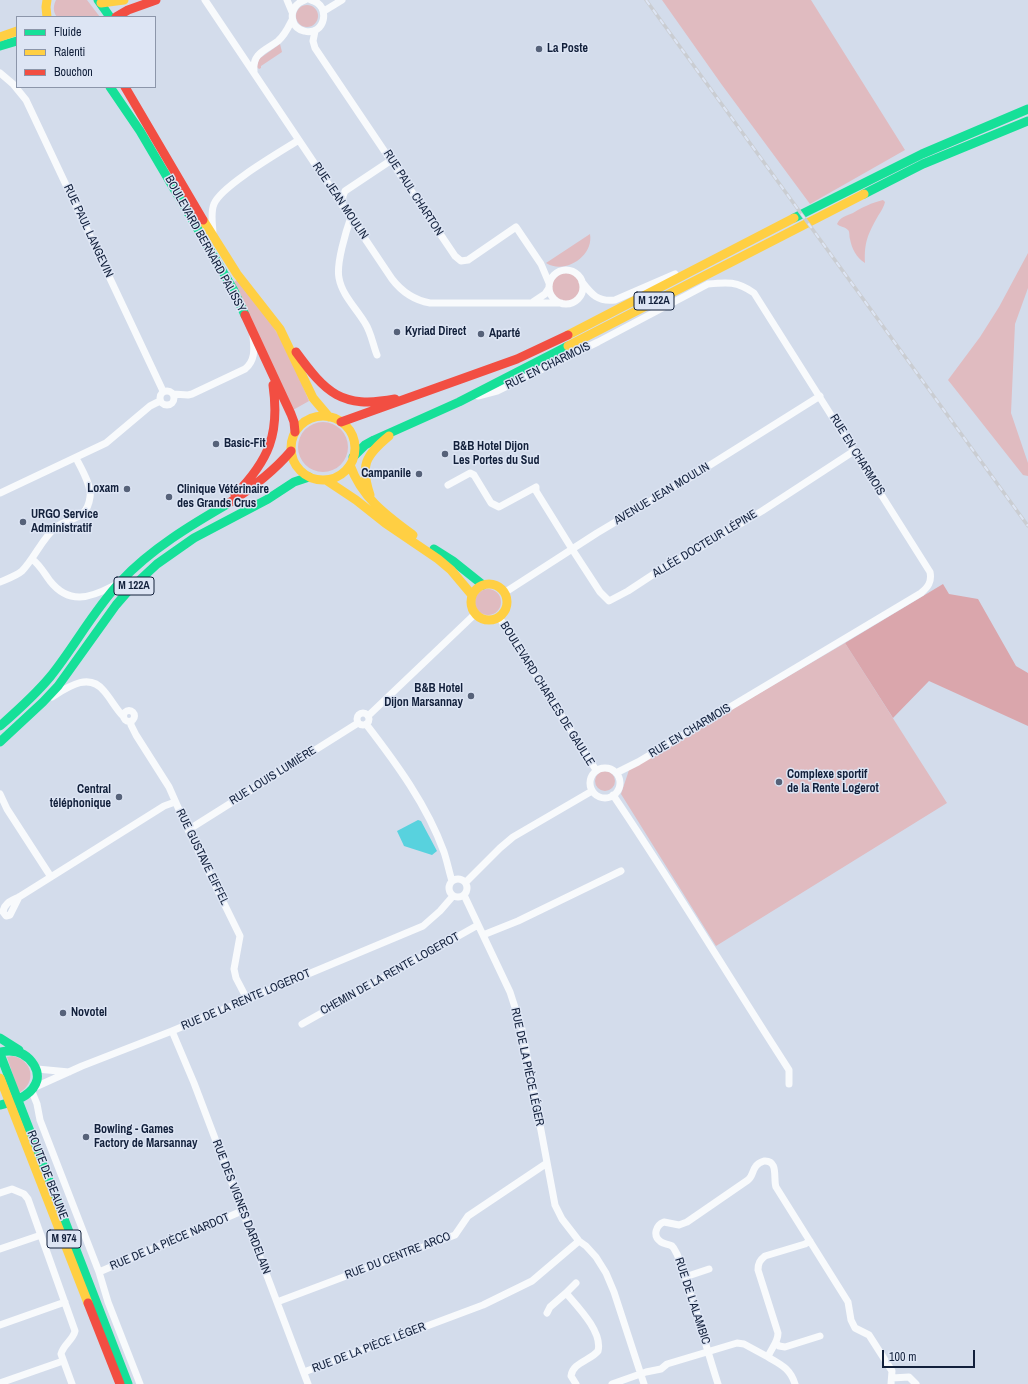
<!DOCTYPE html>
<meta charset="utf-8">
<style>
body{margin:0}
#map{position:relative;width:1028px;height:1384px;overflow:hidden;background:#d3dceb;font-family:"Archivo Narrow",sans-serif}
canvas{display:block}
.legend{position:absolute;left:16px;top:16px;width:140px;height:72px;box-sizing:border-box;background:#dde5f4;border:1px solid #8c96aa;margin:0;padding:5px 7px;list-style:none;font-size:12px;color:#12203b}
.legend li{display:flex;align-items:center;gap:8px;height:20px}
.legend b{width:20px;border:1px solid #8c96aa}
.scale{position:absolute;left:882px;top:1350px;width:93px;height:18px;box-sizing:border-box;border:2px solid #12203b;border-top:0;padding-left:5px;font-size:12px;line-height:14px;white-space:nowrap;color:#12203b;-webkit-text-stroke:3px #dde5f4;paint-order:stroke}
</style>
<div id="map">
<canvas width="1028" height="1384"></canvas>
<ul class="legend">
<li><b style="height:5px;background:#16e098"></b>Fluide</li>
<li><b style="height:5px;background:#ffcf43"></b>Ralenti</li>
<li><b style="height:5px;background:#f24e42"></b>Bouchon</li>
</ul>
<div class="scale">100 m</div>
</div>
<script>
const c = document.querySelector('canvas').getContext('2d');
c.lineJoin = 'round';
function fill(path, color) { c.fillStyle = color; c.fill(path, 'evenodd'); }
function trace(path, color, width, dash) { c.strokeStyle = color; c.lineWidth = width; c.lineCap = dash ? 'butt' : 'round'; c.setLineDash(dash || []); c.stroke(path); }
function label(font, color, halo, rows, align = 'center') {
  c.font = font + ' "Archivo Narrow",sans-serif'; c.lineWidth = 3; c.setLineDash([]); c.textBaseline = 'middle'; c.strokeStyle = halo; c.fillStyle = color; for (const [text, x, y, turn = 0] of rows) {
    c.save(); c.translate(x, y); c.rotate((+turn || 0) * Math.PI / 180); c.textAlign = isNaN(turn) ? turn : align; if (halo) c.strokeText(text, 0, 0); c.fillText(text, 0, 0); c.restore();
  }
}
const green = new Path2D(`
 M56 0H87L100 17H57C53 12 53 6 56 0Z
 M662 0H811L905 150 810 204 722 85Z
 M296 16a11 11 0 1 1 22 0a11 11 0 1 1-22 0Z
 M280 44 282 52 261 66V68L259 69 257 67 259 59Z
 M883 200 885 202C884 207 881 211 878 216 868 234 864 242 865 263 856 257 852 249 850 239 849 236 850 232 848 230 844 226 840 227 837 224 840 217 846 216 853 213 863 207 871 203 883 200Z
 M590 234C594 256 565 275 546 263Z
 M1028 253V288L1015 324 1011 413 1028 463V476L1023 475 948 380 980 337 999 307Z
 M552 287a14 14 0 1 1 28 0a14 14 0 1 1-28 0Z
 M237 280C253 301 272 321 284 345 293 363 301 382 309 401L293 410 280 386 234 282Z
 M298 447a25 25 0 1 1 50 0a25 25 0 1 1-50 0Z
 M475 602a13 13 0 1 1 26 0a13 13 0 1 1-26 0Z
 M845 643 947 803 716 946 621 794 629 770Z
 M595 781a10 10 0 1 1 20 0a10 10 0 1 1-20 0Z
 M12 1056C32 1059 38 1082 19 1093L7 1057Z`);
const forest = new Path2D(`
 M943 584 949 594 978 599 1016 666 1028 673V726L929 681 893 718 845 643Z`);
const water = new Path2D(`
 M418 820 421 821 437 851 432 855 404 846 397 831Z`);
const street = new Path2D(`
 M205 0 392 279C402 292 413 300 430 303H561
 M287 0 292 12
 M305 0C296 3 290 11 293 21 294 26 299 30 304 31 325 37 332 5 311 0
 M324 11 342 0
 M315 31 313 41 315 48 455 256 461 261 468 260 516 227 541 264 549 283
 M254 71C252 53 266 50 278 41 285 35 288 28 292 20
 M0 73 13 84 26 100 163 391
 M342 205 343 196 345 191 390 161
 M351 217C346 231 336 264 339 278 342 295 356 308 365 323 371 332 373 345 377 355
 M213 235C213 225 210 213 214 204 221 186 280 152 299 140
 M549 287a17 17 0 1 1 34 0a17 17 0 1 1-34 0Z
 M582 282C592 295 598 302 615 300L675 274
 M533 302 545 294 549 288
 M160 398a7 7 0 1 1 14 0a7 7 0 1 1-14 0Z
 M173 394 188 395 192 394 245 369C256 360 254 348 253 336
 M478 396 497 391 598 342 708 284C727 282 737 281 754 293L930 572C932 582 928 587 921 593L638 762 616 773
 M448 485 470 473 474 475 491 503 499 507 536 487V491L572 549 600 592 609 601 628 591 666 566 693 552 762 511 854 451
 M0 493 106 443 150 406 160 401
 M32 559C40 565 44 573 50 581 69 605 90 598 113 586
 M0 582C7 579 16 576 22 571 34 559 43 537 56 527 70 517 87 521 90 497 92 486 81 468 76 458
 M504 593 597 533 691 477 820 396
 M499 617 596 770
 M52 697C68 687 89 672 104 691 111 699 116 709 123 716
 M123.5 716a5.5 5.5 0 1 1 11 0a5.5 5.5 0 1 1-11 0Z
 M357 719a6 6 0 1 1 12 0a6 6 0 1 1-12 0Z
 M368 716 475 614
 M131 721V725L136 735 169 787 188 830 240 936 234 969 236 978 247 999
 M366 724C396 763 427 805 444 852 447 861 449 871 452 881
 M590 783a15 15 0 1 1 30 0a15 15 0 1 1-30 0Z
 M0 794 7 809 51 877
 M613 795C674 885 730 979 789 1070V1084
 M188 830 358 723
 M449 888a9 9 0 1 1 18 0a9 9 0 1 1-18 0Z
 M466 882 500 848 513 837 592 791
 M464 895 510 992 522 1029 555 1205 562 1219 579 1241 586 1246 596 1257 606 1273 614 1292 644 1384
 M19 897 10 915 6 916 3 912C4 903 11 901 19 897L164 806 175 802
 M483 935 518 921 621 871
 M302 1024 478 925
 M172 1031 194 1083 308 1384
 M37 1069 69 1072
 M0 1193 12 1189 24 1194 28 1199 75 1331C73 1340 63 1345 61 1354L72 1384
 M0 1249 41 1235
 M99 1272 242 1211
 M685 1277 709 1269
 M566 1293 576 1283
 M277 1302 455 1235 468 1216 547 1163
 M547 1313 550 1307 566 1293C577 1306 603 1332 598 1351 591 1360 572 1363 571 1376L576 1384
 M0 1325 65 1302
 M776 1343 779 1346 785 1347 820 1336
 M304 1372 483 1305 532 1281 579 1241
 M892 1378 909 1377 916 1384
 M0 1383 63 1361
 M140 1384 108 1302 99 1272 40 1120 37 1104 31 1089 82 1066 172 1031 423 926 440 911 453 896
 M612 1384 646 1372 661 1369 667 1364 737 1343 744 1344 768 1357
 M718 1384C704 1341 693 1296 677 1254 675 1251 675 1249 672 1246 668 1244 664 1244 661 1242 652 1236 656 1225 664 1222L679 1225 687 1222 748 1180C753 1176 752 1171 756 1166 758 1163 761 1162 764 1161 779 1160 773 1179 776 1187L848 1302 851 1320 855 1328 869 1335 892 1371 891 1384
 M795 1384C790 1368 781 1365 768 1357 771 1348 778 1343 778 1333L758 1270C758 1263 760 1260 765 1256L805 1244 810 1241`);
const fast = new Path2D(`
 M98 0 110 17
 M0 46 17 41
 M110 87 140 131 233 289 245 315
 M864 194 923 164 1028 121
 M794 218 922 154 1028 109
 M353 457 365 445 374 440 459 402 568 346
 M434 549 453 561 483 585
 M0 726C17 711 35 695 50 677 75 646 93 611 121 581 151 549 191 525 229 503
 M0 742 43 702 58 686 116 605 129 590 157 564 194 538 268 499 294 482 309 477
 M0 1038 19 1050
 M0 1052C14 1049 26 1052 34 1065 37 1070 38 1075 37 1080 33 1095 14 1102 0 1105
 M0 1054 128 1384`);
const slow = new Path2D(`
 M47 0 46 7 47 17
 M101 3 124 0
 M0 37 17 31
 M203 220 237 274 280 329 313 398 329 417
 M568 335 794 218
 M568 346 864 194
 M291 448a32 32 0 1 1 64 0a32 32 0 1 1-64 0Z
 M350 465C362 498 386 515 413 535
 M326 480 356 500 385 523 438 559 451 570 472 595
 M370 495C360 465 365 456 389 436
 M471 602a18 18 0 1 1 36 0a18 18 0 1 1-36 0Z
 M0 1078 88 1303`);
const jam = new Path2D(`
 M116 17 128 10 156 0
 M125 87 203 220
 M245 315 291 414 294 422 295 432
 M296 352C326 393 341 409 395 399
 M341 422 517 359 568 335
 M235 495C269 460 280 434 273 385
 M229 503C252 488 273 472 291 451
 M88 1303 120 1384`);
const rail = new Path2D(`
 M646 0 1028 526`);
const markers = [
 [539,49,4,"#566279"],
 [397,332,4,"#566279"],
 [481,334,4,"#566279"],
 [216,444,4,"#566279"],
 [445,454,4,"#566279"],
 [419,474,4,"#566279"],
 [127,489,4,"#566279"],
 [169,497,4,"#566279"],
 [23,522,4,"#566279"],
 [471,696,4,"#566279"],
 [779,782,4,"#566279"],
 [119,797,4,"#566279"],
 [63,1013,4,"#566279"],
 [86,1137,4,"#566279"]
];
const shields = [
 [654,301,40],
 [134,586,40],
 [64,1239,34]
];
const shieldNames = [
 ["M 122A",654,301],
 ["M 122A",134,586],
 ["M 974",64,1239]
];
const poiNames = [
 ["La Poste",547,49],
 ["Kyriad Direct",405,332],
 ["Aparté",489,334],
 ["Basic-Fit",224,444],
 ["B&B Hotel Dijon",453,447],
 ["Les Portes du Sud",453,461],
 ["Campanile",411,474,"right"],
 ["Loxam",119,489,"right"],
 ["Clinique Vétérinaire",177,490],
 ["des Grands Crus",177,504],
 ["URGO Service",31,515],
 ["Administratif",31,529],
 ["B&B Hotel",463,689,"right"],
 ["Dijon Marsannay",463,703,"right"],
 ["Complexe sportif",787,775],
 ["de la Rente Logerot",787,789],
 ["Central",111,790,"right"],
 ["téléphonique",111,804,"right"],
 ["Novotel",71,1013],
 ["Bowling - Games",94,1130],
 ["Factory de Marsannay",94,1144]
];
const streetNames = [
 ["RUE PAUL CHARTON",413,193,57],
 ["RUE JEAN MOULIN",340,201,56],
 ["RUE PAUL LANGEVIN",88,231,65],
 ["BOULEVARD BERNARD PALISSY",205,244,61],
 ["RUE EN CHARMOIS",548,366,-26],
 ["RUE EN CHARMOIS",857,455,58],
 ["AVENUE JEAN MOULIN",662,494,-31],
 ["ALLÉE DOCTEUR LÉPINE",705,544,-31],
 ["BOULEVARD CHARLES DE GAULLE",547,694,58],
 ["RUE EN CHARMOIS",690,731,-31],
 ["RUE LOUIS LUMIÈRE",273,776,-32],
 ["RUE GUSTAVE EIFFEL",202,857,64],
 ["CHEMIN DE LA RENTE LOGEROT",390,974,-29],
 ["RUE DE LA RENTE LOGEROT",246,1000,-23],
 ["RUE DE LA PIÈCE LÉGER",527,1067,78],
 ["ROUTE DE BEAUNE",47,1175,69],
 ["RUE DES VIGNES DARDELAIN",241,1207,69],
 ["RUE DE LA PIÈCE NARDOT",170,1242,-23],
 ["RUE DU CENTRE ARCO",398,1256,-21],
 ["RUE DE L'ALAMBIC",692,1301,72],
 ["RUE DE LA PIÈCE LÉGER",369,1348,-21]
];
fill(green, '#e0bbc0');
fill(forest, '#daa6ac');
fill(water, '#58d2de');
trace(street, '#f8fafc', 7);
trace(fast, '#16e098', 9);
trace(slow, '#ffcf43', 9);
trace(jam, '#f24e42', 9);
trace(rail, '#cacdd2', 3.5);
trace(rail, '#dde5f4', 2, [6]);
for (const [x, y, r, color] of markers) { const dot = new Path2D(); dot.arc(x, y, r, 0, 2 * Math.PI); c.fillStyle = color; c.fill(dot); trace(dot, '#dde5f4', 1.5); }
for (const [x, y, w] of shields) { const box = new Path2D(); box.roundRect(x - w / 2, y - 9, w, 18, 3); c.fillStyle = '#dde5f4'; c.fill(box); trace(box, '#12203b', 1); }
label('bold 11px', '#12203b', null, shieldNames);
label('bold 12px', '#12203b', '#dde5f4', poiNames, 'left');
label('12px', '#12203b', '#dde5f4', streetNames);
</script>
